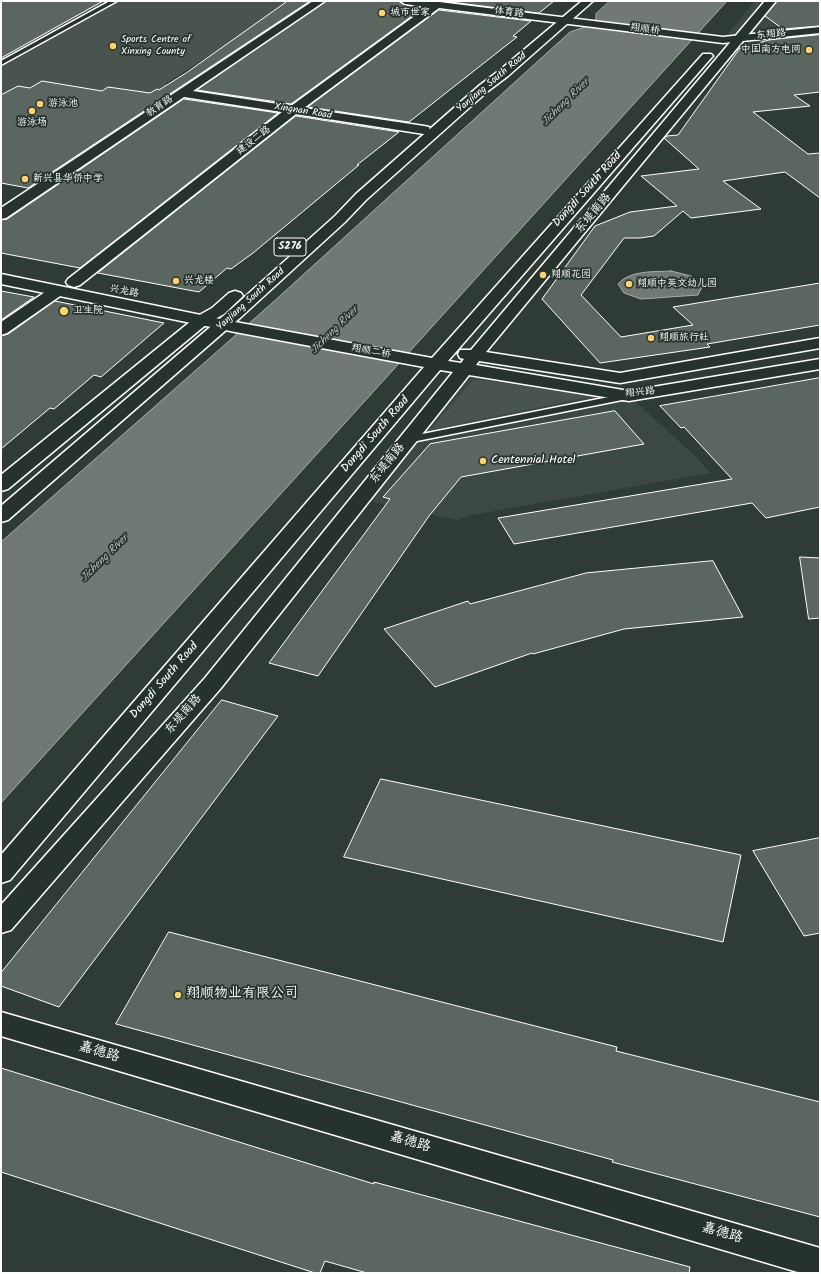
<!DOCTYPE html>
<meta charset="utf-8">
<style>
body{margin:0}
#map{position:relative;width:821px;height:1274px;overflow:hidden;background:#2f3b35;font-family:Kalam,sans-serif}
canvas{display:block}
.frame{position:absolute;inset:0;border:2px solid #fff;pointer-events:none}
</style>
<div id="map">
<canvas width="821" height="1274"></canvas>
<div class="frame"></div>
</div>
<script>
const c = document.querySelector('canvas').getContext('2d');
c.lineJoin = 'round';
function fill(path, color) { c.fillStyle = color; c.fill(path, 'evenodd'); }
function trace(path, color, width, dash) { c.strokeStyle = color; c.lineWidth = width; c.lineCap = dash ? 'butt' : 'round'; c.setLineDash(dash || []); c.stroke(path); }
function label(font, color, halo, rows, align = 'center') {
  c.font = font + ' Kalam,"LXGW WenKai TC",sans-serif'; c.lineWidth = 3.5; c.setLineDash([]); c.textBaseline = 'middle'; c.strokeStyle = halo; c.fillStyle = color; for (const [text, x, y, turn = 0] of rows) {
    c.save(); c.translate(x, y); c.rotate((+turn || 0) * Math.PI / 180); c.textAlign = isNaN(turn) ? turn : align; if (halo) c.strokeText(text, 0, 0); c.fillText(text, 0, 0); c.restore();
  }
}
const built = new Path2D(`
 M755 1H820V59L758 65 722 62 741 38 723 40Z
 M465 369 629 396 693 454 711 473 472 515 457 520 360 499Z`);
const green = new Path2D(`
 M15 1H295L165 84 189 88 99 148 1 133V8Z
 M474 379 593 396 430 430Z`);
const water = new Path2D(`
 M610 1H727L1 803V542L271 304 570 32 585 27 596 19V14Z
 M671 271 691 276 702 287 698 295 641 299 624 293 618 284C630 270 654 272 671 271Z`);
const building = new Path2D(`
 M1 1H103L1 58Z
 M288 1H310L28 188 1 183V95L18 86 30 88 42 81 102 91 108 87 150 93 157 89 159 90 186 73Z
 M326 1H399L405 5 423 8 291 104 197 90Z
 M443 1H554L539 13Z
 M777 1H820V26L783 29 765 16Z
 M439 10 531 21 513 36 517 37 409 122 308 107Z
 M820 35V92L794 95 810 106 753 112 808 154 820 153V198L785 172 723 181 761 209 691 218 683 211 654 236 640 238H624L581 295 621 337 693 325 673 307 820 283V325L707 344 710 347 600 363 542 299 595 226 630 212 677 206 641 176 699 169 664 138 667 136 678 135 740 48 769 40Z
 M184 99 278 113 80 268 1 253V220L7 219Z
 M296 116 399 132 357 165H359L253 253 231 269 227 268 199 292 98 273Z
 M1 291 34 297 1 320Z
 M55 301 164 323 101 377 94 375 54 409 50 408 1 449V336L8 334Z
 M820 378V507L766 518 752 503 514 544 498 518 732 479 684 427 681 428 660 406Z
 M615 411 644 444 461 477 429 516 318 676 269 663 390 499 383 497 430 444Z
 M800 557 820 558V618L809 619Z
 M713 561 743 617 624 629 533 654 532 653 435 687 384 629 468 601 470 604 586 573Z
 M222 700 278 716 59 1007 1 986V973Z
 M381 779 741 855 723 942 344 857Z
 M820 838V933L804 936 753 851Z
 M169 932 617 1047 616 1051 820 1102V1217L612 1162 613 1160 116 1024Z
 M1 1068 374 1184V1182L690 1267 689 1273H367L325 1261 320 1273H315L1 1172Z`);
const lane = new Path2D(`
 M110 1H117L1 65V61Z
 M629 393 632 394 633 396 632 398 407 443 402 440 407 437Z`);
const street = new Path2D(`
 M313 1H325L193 91 291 106 427 7 405 4 400 1H431L723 37 820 27V33L723 43 439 8 304 108 424 126 429 127 430 130 429 133 424 134 296 114 80 285 74 287 68 285 66 282 68 279 282 112 184 97 6 218 1 219V208Z
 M57 286 63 288 65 291 63 294 7 333 1 335V322L51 288Z
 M1 1012 820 1248V1273H801L1 1036Z`);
const secondary = new Path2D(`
 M765 1H776L486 352 620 373 820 338V348L620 383 479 361 476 365 629 391 820 359V369L629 401 469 375 221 688 11 930 1 933V905L205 678 453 372 440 370 10 880 1 883V855L424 367 235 332 1 284V274L235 322 432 358 703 54H711L713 56 711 58 448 361 461 363 464 359 460 358 458 354 460 350H471Z`);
const primary = new Path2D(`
 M582 1H593L508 76 488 91 366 200 345 222 241 317 8 520 1 522V506L229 311 335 216 356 194 480 85 500 70Z
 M235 291 241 293 243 296 224 314 208 323 8 489 1 491V475L196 317 212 308 229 293Z`);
const markers = [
 [382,13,4,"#ffd166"],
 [113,46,4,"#ffd166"],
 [809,50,4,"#ffd166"],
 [40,104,4,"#ffd166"],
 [32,111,4,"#ffd166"],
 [25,179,4,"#ffd166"],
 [543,275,4,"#ffd166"],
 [176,281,4,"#ffd166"],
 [629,284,4,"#ffd166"],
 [64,311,5,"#ffd166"],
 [651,338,4,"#ffd166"],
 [483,461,4,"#ffd166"],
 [178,995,4,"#ffd166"]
];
const farPoinames = [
 ["城市世家",390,13],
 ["Sports Centre of",121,40],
 ["Xinxing County",121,52],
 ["中国南方电网",801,50,"right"],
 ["游泳池",48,104],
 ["游泳场",32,123,"center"],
 ["新兴县华侨中学",33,179],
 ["翔顺花园",551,275],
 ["兴龙楼",184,281],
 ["翔顺中英文幼儿园",637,284],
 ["卫生院",73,311],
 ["翔顺旅行社",659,338]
];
const farStreetnames = [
 ["体育路",509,13,7],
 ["翔顺桥",645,30,7],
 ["东翔路",771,35,-6],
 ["Yanjiang South Road",492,83,-40],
 ["教育路",160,107,-34],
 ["Xingnan Road",303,112,9],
 ["建设二路",254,141,-38],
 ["兴龙路",124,292,11],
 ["Yanjiang South Road",251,300,-42],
 ["翔顺二桥",371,352,10],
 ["翔兴路",640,393,-6]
];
const farWaternames = [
 ["Jicheng River",566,103,-45],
 ["Jicheng River",335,331,-45],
 ["Jicheng River",105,559,-45]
];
const shields = [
 [290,247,32]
];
const shieldNames = [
 ["S276",290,247]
];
const streetNames = [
 ["Dongdi South Road",588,190,-48],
 ["东堤南路",594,214,-50],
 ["Dongdi South Road",376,435,-49],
 ["东堤南路",388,464,-51],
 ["Dongdi South Road",165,681,-49],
 ["东堤南路",184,715,-49]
];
const poiNames = [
 ["Centennial Hotel",491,461]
];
const nearPoinames = [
 ["翔顺物业有限公司",186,995]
];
const nearStreetnames = [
 ["嘉德路",99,1053,16],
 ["嘉德路",410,1143,16],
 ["嘉德路",722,1234,16]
];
fill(built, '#3c4842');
fill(green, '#4a544f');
fill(water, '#707975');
trace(water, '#a9afac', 1);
fill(building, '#5b6661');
trace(building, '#fff', 1);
trace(lane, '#fff', 3);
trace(street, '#fff', 3);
trace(secondary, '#fff', 3);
trace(primary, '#fff', 3);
fill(lane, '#26332d');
fill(street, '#26332d');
fill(secondary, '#26332d');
fill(primary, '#26332d');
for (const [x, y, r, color] of markers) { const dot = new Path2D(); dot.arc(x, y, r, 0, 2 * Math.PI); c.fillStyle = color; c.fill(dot); trace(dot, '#26332d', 1.5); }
label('10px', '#fff', '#26332d', farPoinames, 'left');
label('10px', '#fff', '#26332d', farStreetnames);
label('italic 11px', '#b8bcba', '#26332d', farWaternames);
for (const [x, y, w] of shields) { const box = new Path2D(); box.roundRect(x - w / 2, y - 9, w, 18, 3); c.fillStyle = '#26332d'; c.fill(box); trace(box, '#fff', 1); }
label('bold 11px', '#fff', null, shieldNames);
label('12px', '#fff', '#26332d', streetNames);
label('12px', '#fff', '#26332d', poiNames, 'left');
label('14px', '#fff', '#26332d', nearPoinames, 'left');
label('14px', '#fff', '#26332d', nearStreetnames);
</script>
